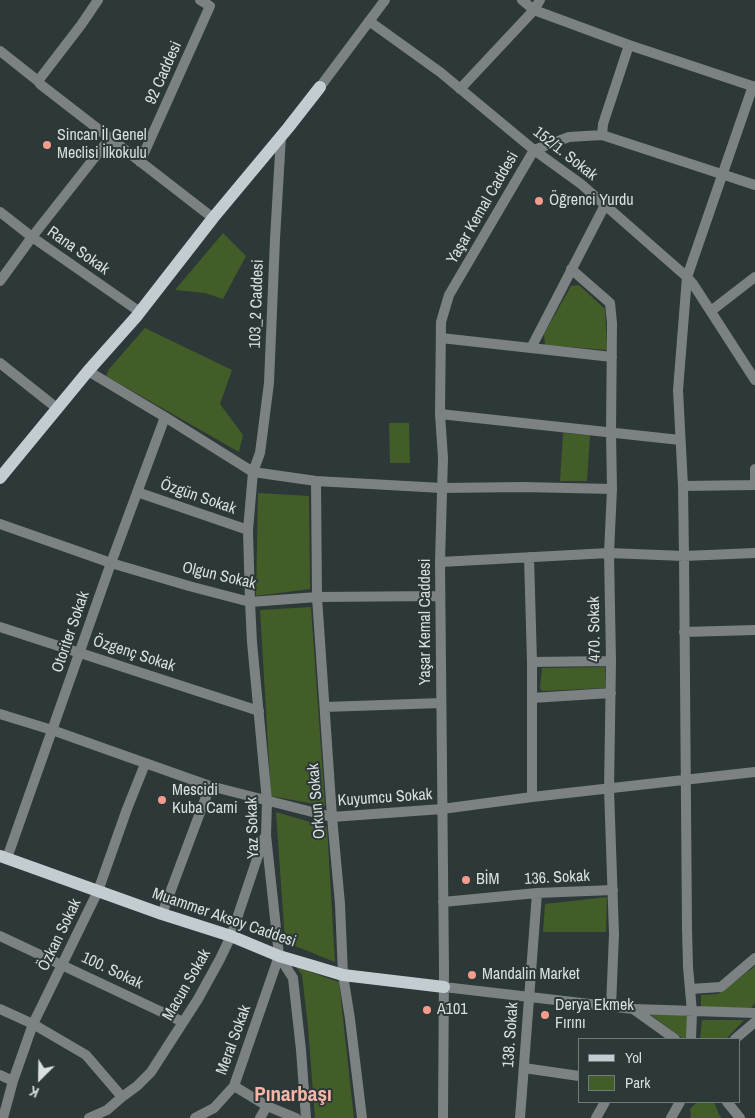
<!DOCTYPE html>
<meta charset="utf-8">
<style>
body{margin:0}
#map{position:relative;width:755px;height:1118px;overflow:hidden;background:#2d3838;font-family:"Archivo Narrow",sans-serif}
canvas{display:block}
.legend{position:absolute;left:578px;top:1038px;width:162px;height:65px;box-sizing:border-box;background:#2d3838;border:1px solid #727b7b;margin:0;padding:6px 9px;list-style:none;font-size:15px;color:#d9dfdf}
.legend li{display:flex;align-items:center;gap:10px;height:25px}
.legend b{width:25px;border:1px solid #727b7b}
.north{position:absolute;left:15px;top:1053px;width:50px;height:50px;-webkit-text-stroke:4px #2d3838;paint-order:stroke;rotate:203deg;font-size:14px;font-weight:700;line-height:20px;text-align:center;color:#d9dfdf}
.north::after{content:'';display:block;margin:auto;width:18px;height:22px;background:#d9dfdf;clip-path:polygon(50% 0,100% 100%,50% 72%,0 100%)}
</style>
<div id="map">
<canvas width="755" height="1118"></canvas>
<ul class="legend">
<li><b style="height:6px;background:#c3ccd1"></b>Yol</li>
<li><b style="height:14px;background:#425d27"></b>Park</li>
</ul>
<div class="north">K</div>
</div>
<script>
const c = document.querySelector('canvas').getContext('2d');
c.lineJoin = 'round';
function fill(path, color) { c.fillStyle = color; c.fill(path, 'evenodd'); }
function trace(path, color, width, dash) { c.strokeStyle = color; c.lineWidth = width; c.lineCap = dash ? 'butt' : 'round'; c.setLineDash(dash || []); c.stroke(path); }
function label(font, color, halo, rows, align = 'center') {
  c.font = font + ' "Archivo Narrow",sans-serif'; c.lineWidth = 4; c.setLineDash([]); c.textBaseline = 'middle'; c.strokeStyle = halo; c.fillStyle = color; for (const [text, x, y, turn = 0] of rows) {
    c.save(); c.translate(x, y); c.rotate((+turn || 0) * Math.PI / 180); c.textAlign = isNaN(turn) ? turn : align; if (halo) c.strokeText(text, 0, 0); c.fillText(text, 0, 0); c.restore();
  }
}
const green = new Path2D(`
 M223 233 246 256 223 299 205 293 175 290Z
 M579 285 605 309 607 350 545 345 544 334 571 286Z
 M145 328 232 370 220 404 243 435 239 452 106 376 109 369Z
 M389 423H409L410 463H390Z
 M563 433 590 435 587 481H560Z
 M258 493 309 496 310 589 256 596Z
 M311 607 325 806 271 796 260 610Z
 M605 667V688L543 691 540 689 542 668Z
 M276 812 327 827 335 962 285 942Z
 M607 897 606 932H543L545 904Z
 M755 966V1003L751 1008H701V995L718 994Z
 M296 967 339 982 354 1118H315L308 1027 302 975Z
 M650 1014 686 1015 687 1018V1039H683Z
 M702 1020H744L726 1039H700Z
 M697 1102H713C718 1107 716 1112 722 1118H690L691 1116 690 1109Z`);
const minor = new Path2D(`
 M522 0 534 10 629 45 755 87
 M369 21 440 72 534 150 581 184 687 277 693 284 755 380
 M0 51 38 81 40 84 213 218
 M38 81 81 25 98 0
 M320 87 385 0
 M460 89 534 10 540 0
 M602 135 603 124 629 45
 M281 136 275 239 269 383 260 453 253 472 248 530 250 602 252 642 267 801 266 835 279 956 293 978 301 1050 306 1118
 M140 162 210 6 200 0
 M0 212 32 237 140 312
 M571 269 610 303 612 323 611 433 612 489 609 553 611 661 609 789 614 934 611 1007
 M0 281 32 237 110 138
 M711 311 755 277
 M441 338 612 357
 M531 348 605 205
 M0 363 58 409
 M88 371 165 417 253 472 316 481 442 488 523 487 612 489
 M440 414 680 440
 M316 481 317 597 332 817 340 904 343 975 350 1019 362 1118
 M755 485V469
 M683 486 755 485
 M137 492 248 530
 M0 524 111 563 189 586 250 602 317 597 440 596
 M529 557 532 662V797
 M440 562 609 553 684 556 755 553
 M0 627 259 711
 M684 632 755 630
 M532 662 611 661
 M532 698 611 693
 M325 707 441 703
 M0 714 52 730 210 786 332 817 442 809 532 797 755 772
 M7 858 111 563 165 417
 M443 902 537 893 613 890
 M162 914 210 786
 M0 936 183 1022
 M444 987 633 1009 675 1039
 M690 989 721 987 755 958
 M0 1009 33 1024 86 1055 122 1097
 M634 1009 755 1013
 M691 1039 692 1012 688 967 687 928 684 556 683 486 678 390 687 277 753 86
 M735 1039 755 1022
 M524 1068 579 1076
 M0 1075 13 1081
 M234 1086 267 1106 296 1118
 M727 1102 740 1118
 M3 1118 13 1081 33 1024 98 891 127 809 145 764
 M89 1118 107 1110 122 1097 137 1086 151 1072 198 999 220 959 231 936 264 838
 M195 1118 214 1108 234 1086 279 956
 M260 1118 267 1106
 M443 1118 444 970 440 562 443 458 440 414 441 322 449 295 534 150 569 137 602 135 755 185
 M520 1118 537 893
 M596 1118 605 1102
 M671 1118 680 1102`);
const major = new Path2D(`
 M0 478 88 371 136 317 213 218 288 128 320 87
 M0 856 162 914 231 936 279 956 313 966 343 975 444 987`);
const markers = [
 [47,145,5,"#f49d8c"],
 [539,201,5,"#f49d8c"],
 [162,800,5,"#f49d8c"],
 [466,880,5,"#f49d8c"],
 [472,975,5,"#f49d8c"],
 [427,1010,5,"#f49d8c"],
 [545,1015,5,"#f49d8c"]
];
const streetNames = [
 ["92 Caddesi",164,73,-66],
 ["152/1. Sokak",565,154,38],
 ["Yaşar Kemal Caddesi",483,208,-60],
 ["Rana Sokak",78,251,35],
 ["103_2 Caddesi",257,304,-88],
 ["Özgün Sokak",198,497,19],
 ["Olgun Sokak",219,576,13],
 ["Yaşar Kemal Caddesi",426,622,-90],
 ["470. Sokak",595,629,-91],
 ["Otoriter Sokak",71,632,-71],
 ["Özgenç Sokak",134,654,18],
 ["Kuyumcu Sokak",385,798,-4],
 ["Orkun Sokak",317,801,-95],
 ["Yaz Sokak",253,828,-92],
 ["136. Sokak",557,878,-3],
 ["Muammer Aksoy Caddesi",224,918,19],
 ["Özkan Sokak",60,935,-64],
 ["100. Sokak",112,971,25],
 ["Macun Sokak",187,985,-60],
 ["138. Sokak",511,1035,-86],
 ["Meral Sokak",234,1040,-70]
];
const poiNames = [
 ["Sincan İl Genel",57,136],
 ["Meclisi İlkokulu",57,154],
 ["Öğrenci Yurdu",549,201],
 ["Mescidi",172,791],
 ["Kuba Cami",172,809],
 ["BİM",476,880],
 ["Mandalin Market",482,975],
 ["Derya Ekmek",555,1006],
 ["Fırını",555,1024],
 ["A101",437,1010]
];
const districtNames = [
 ["Pınarbaşı",293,1095]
];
fill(green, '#425d27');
trace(minor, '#7c8183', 10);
trace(major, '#c3ccd1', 12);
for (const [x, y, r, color] of markers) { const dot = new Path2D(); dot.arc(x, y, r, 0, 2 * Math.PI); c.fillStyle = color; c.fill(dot); trace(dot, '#2d3838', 2); }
label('16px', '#d9dfdf', '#2d3838', streetNames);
label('16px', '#d9dfdf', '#2d3838', poiNames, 'left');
label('bold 21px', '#f7b4a7', '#2d3838', districtNames);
</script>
